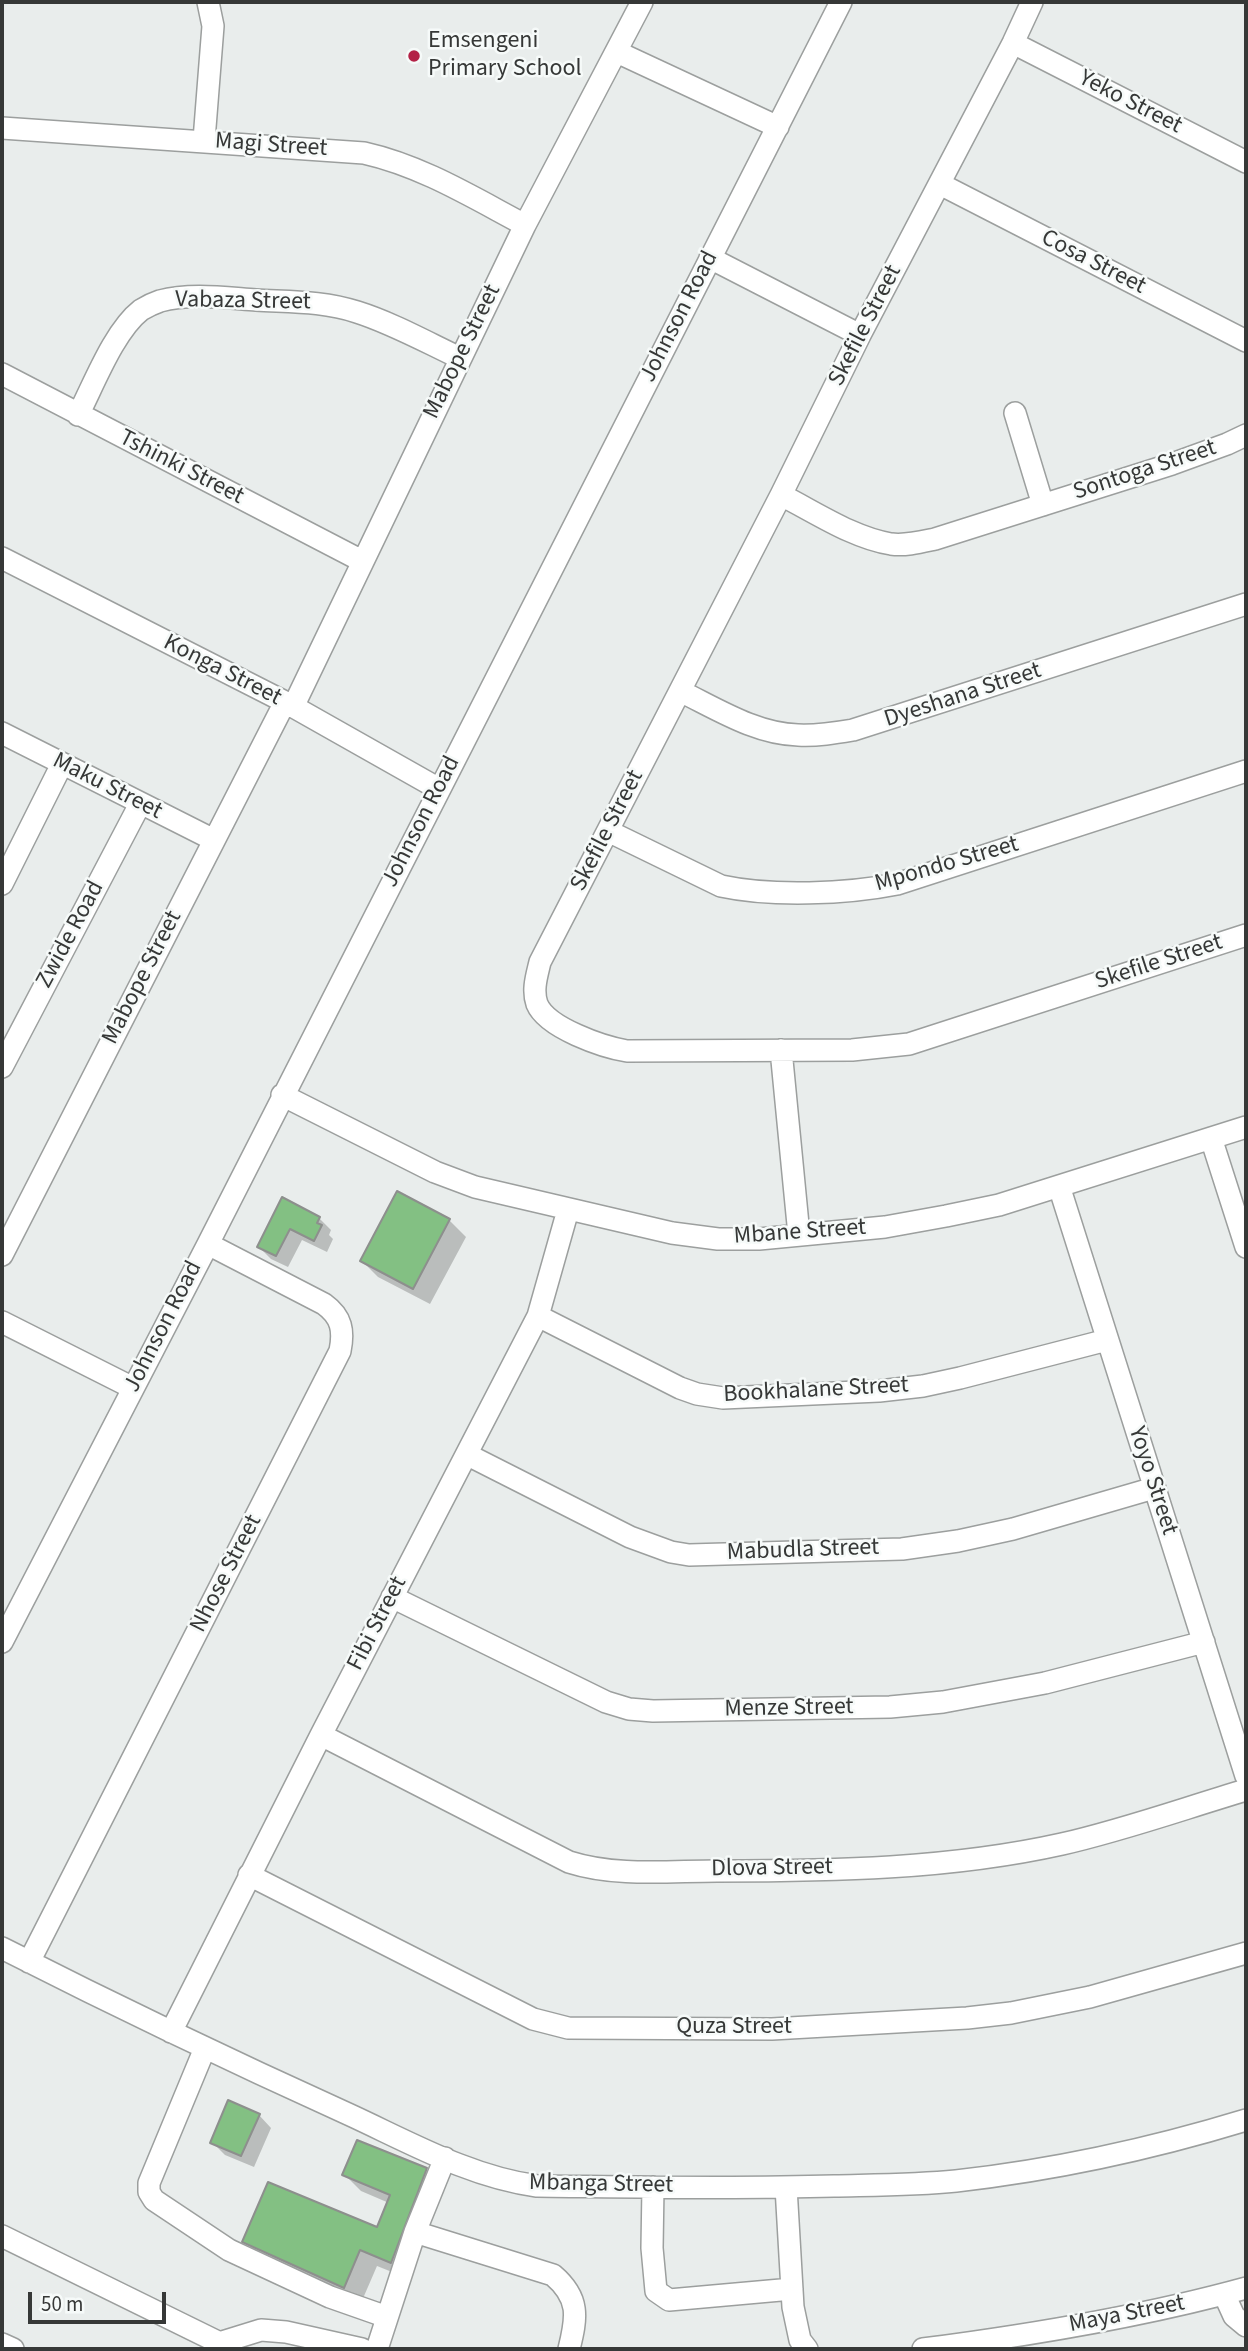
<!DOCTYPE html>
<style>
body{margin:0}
#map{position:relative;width:1248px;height:2351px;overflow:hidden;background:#e9edec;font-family:"Source Sans 3",sans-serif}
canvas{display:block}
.frame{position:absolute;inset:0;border:4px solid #363837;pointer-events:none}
.scale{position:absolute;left:28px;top:2292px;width:138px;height:32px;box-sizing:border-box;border:4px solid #363837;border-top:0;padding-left:9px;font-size:21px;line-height:24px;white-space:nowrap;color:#363837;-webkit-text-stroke:5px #f6faf9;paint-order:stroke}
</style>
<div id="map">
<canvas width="1248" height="2351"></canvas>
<div class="frame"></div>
<div class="scale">50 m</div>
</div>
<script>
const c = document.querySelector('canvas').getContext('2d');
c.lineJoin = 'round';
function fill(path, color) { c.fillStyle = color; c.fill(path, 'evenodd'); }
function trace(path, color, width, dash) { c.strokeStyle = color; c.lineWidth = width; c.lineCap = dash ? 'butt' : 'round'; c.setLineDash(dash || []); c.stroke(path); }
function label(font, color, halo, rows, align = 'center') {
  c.font = font + ' "Source Sans 3",sans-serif'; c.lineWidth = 5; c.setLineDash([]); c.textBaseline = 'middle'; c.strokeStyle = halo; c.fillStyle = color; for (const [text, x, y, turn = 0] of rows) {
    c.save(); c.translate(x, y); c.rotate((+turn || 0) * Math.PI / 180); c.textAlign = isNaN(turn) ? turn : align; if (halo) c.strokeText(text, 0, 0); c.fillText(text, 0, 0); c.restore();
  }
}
const shadow = new Path2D(`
 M282 1200 319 1218 331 1230 329 1235 333 1239 327 1252 302 1240 288 1267 271 1259 259 1247Z
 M449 1220 466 1237 430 1304 378 1277 362 1261Z
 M259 2115 271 2128 254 2167 225 2155 212 2142Z
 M426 2170 442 2186 407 2278 377 2266 361 2303 261 2258 245 2241 378 2229 389 2203 361 2191 344 2174Z`);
const building = new Path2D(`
 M397 1191 450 1219 413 1289 360 1261Z
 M282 1197 320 1217 317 1223 322 1225 314 1241 290 1229 276 1256 257 1247Z
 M228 2100 260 2114 241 2156 210 2143Z
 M357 2140 427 2168 391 2263 360 2250 344 2288 242 2242 268 2182 377 2227 390 2195 342 2175Z`);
const minor = new Path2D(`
 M1032 2 1013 43 860 335 781 495 540 962C537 975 532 990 537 1004 547 1028 603 1047 627 1051L852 1050 909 1044 1246 935
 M1013 43 1246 162
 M617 52 778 127
 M2 128 364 153C422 166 472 197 525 225
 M204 140 213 26 208 2
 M940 184 1246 341
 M710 258 860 335
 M2 374 362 561
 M1015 413 1043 505
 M78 415C94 384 114 331 141 310 146 307 154 303 160 301 190 293 226 298 256 300 290 302 324 301 357 312 392 323 426 342 460 358
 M781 495C815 512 853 538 891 544 906 546 921 542 935 539L1172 464 1227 444 1246 435
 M2 558 285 702 439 789
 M680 691C717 709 756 734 798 735 817 736 835 733 853 730L1246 604
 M293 707 525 225 642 2
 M2 733 214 840
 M608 831 721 886C772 897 847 894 897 884L1246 771
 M2 884 62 764
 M781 1050 799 1235
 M2 1067 140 804
 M282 1095 435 1172 475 1187 672 1233 718 1239H759L885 1227 946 1216 999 1205 1246 1127
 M1211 1138 1246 1247
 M1059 1186 1246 1776
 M2 1255 285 702
 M538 1316 680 1388 697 1394 723 1398 879 1391 923 1386 960 1378 1107 1340
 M2 1322 133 1388
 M468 1455 630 1537 671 1552 689 1555 902 1549 958 1541 1013 1529 1154 1488
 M392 1597 606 1702 629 1709 653 1711 890 1707 943 1702 1045 1683 1204 1642
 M2 1642 208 1244 841 2
 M321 1735 569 1862C616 1877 669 1871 717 1871 832 1871 950 1869 1062 1844 1124 1830 1185 1808 1246 1790
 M249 1875 533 2019 568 2028 772 2029 967 2018 1011 2013 1090 1997 1246 1953
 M2 1948C116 2006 231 2061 348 2114 409 2142 470 2177 537 2186 636 2187 735 2189 834 2186 874 2185 916 2185 956 2181 1054 2170 1151 2149 1246 2120
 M29 1962 340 1351C344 1331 342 1317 324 1304L208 1244
 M171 2032 321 1735 538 1316 568 1210
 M205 2048 149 2183V2192L154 2200 229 2250 330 2297 387 2317
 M653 2187 652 2248 656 2291 669 2300 792 2289
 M786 2187 793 2307 800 2340 807 2349
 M415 2232 553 2275C580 2298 577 2317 569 2349
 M2 2236 232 2349
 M1224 2294 1234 2316 1246 2326
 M219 2343 261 2330 286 2332 362 2349
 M2 2344 13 2349
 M377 2349 415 2232 445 2158
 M923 2349C1031 2335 1141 2317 1246 2288`);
const markers = [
 [414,56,7,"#b32146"]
];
const poiNames = [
 ["Emsengeni",428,42],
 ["Primary School",428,70]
];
const streetNames = [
 ["Yeko Street",1130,103,27],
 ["Magi Street",271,146,4],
 ["Cosa Street",1093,263,27],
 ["Vabaza Street",243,302,1],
 ["Johnson Road",680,317,-63],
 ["Skefile Street",866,326,-63],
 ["Mabope Street",463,352,-64],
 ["Tshinki Street",181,468,27],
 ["Sontoga Street",1145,471,-18],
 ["Konga Street",222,671,27],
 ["Dyeshana Street",963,696,-18],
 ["Maku Street",107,787,27],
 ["Johnson Road",422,822,-63],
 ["Skefile Street",608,831,-63],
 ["Mpondo Street",947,865,-16],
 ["Zwide Road",71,935,-62],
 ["Skefile Street",1159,963,-18],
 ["Mabope Street",143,978,-63],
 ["Mbane Street",800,1233,-4],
 ["Johnson Road",164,1327,-63],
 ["Bookhalane Street",816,1391,-3],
 ["Yoyo Street",1152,1481,72],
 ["Mabudla Street",803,1551,-2],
 ["Nhose Street",227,1574,-63],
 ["Fibi Street",378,1624,-63],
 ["Menze Street",789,1709,-1],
 ["Dlova Street",772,1869,-1],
 ["Quza Street",734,2028],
 ["Mbanga Street",601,2185,1],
 ["Maya Street",1127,2315,-11]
];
fill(shadow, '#0003');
fill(building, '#83c083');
trace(building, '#8d8f8d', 2);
trace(minor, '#9c9f9e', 24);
trace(minor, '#fff', 21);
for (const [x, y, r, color] of markers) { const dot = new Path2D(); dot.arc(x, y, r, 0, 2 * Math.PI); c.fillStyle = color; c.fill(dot); trace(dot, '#f6faf9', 2.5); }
label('24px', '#363837', '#f6faf9', poiNames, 'left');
label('24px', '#363837', '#f6faf9', streetNames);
</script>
